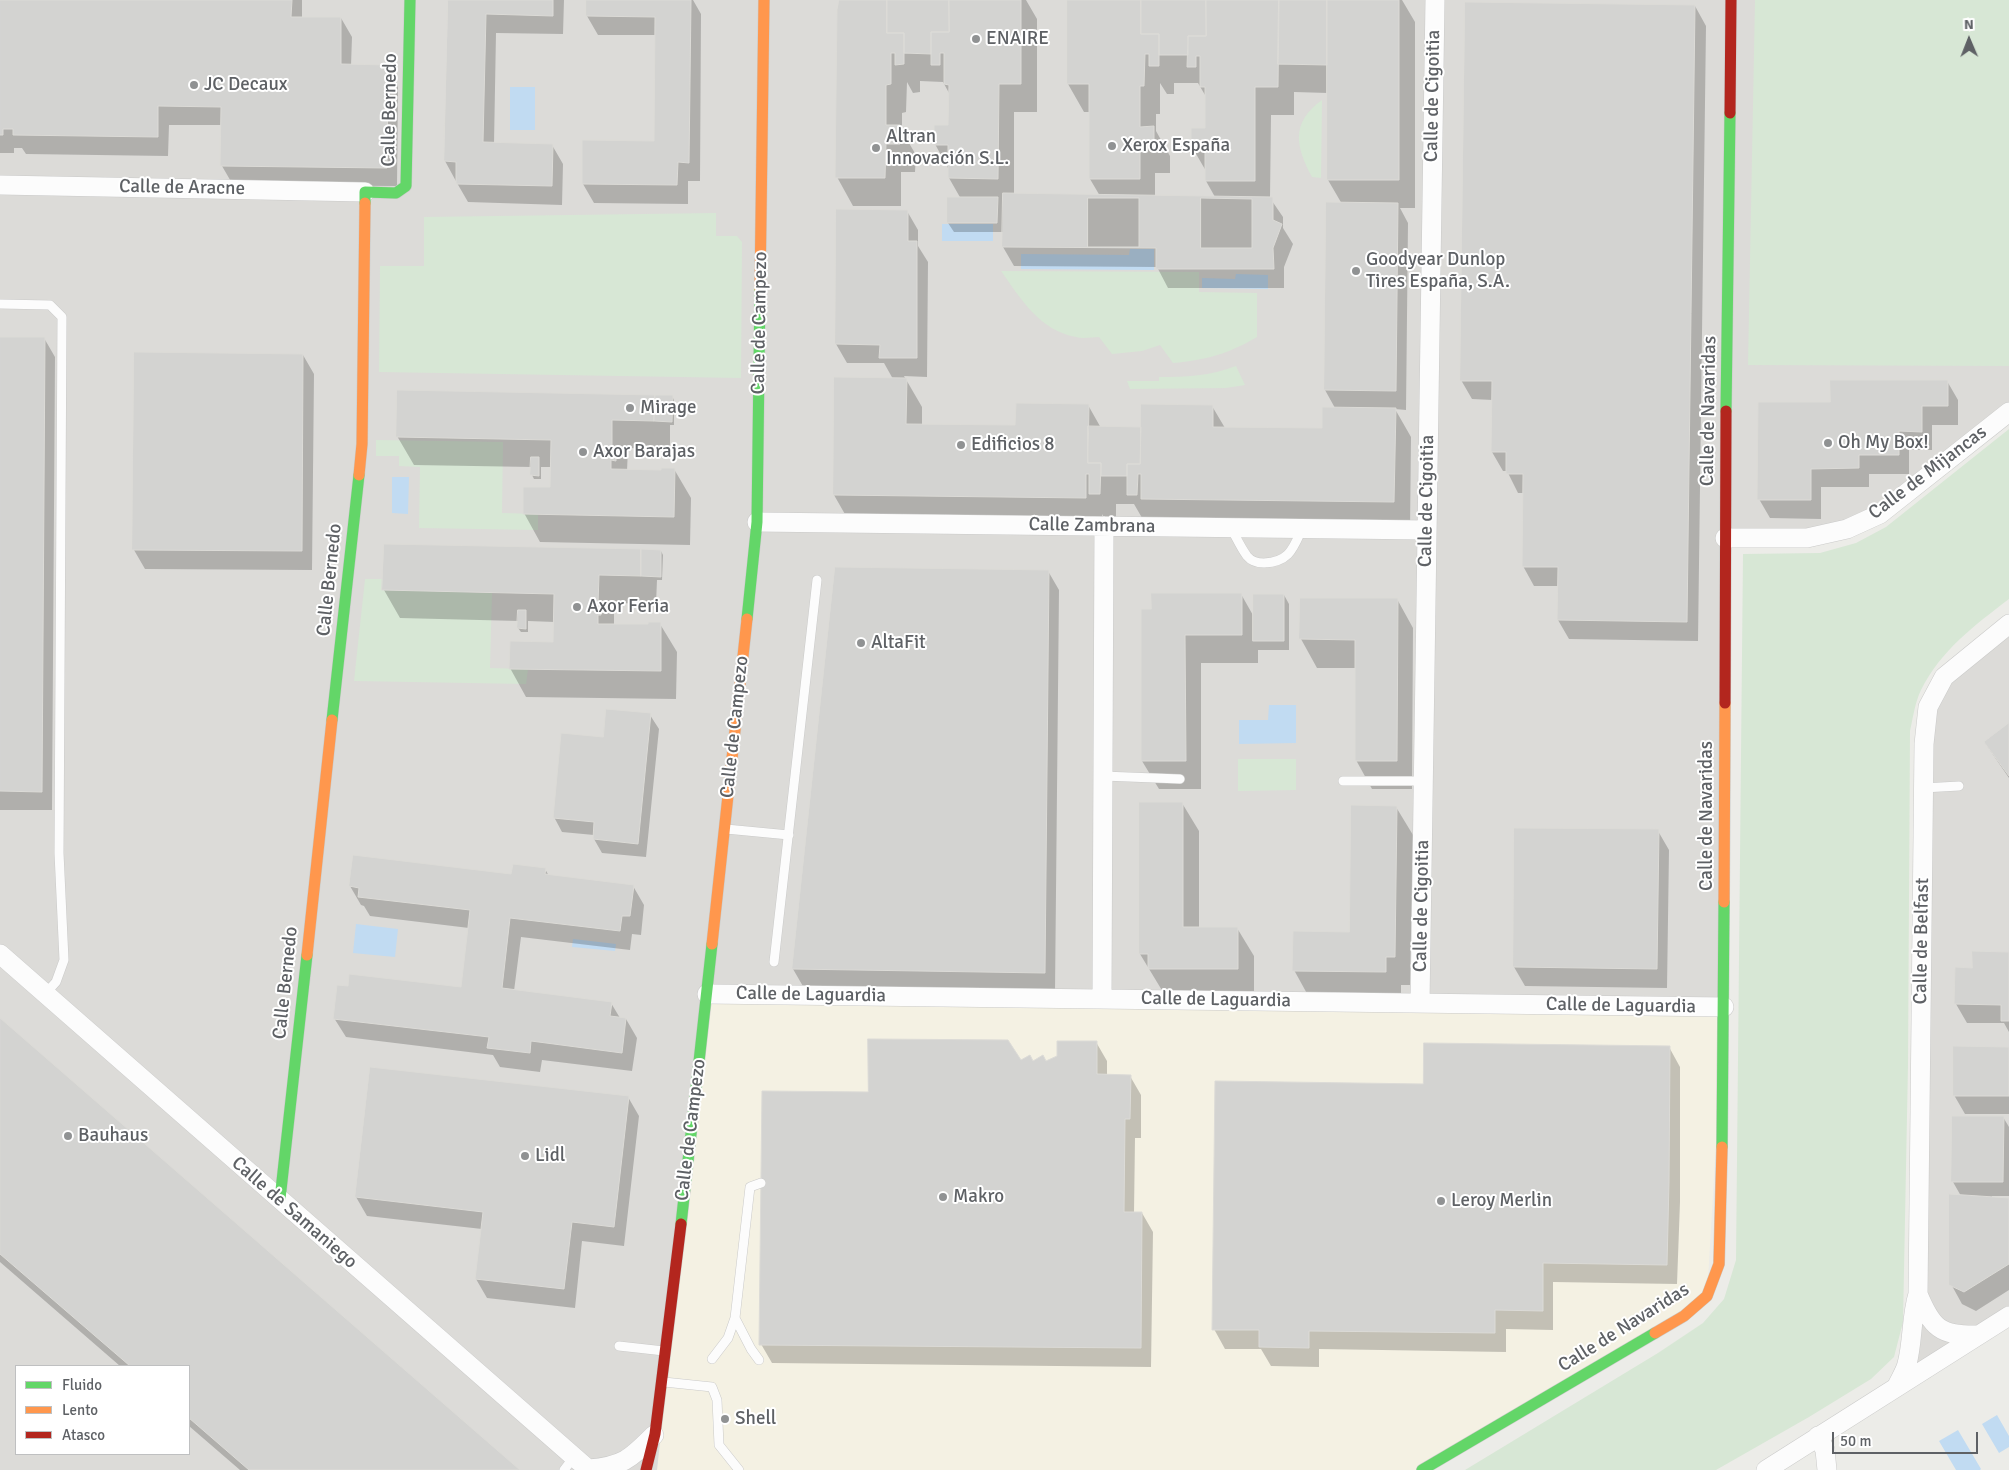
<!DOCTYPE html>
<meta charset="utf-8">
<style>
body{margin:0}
#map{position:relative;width:2009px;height:1470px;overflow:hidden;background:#ecece8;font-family:Signika,sans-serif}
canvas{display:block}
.legend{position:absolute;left:15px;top:1365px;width:175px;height:90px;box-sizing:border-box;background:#fff;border:1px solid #bfc0c1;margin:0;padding:6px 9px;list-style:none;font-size:15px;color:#5e6165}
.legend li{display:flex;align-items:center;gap:10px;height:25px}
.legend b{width:25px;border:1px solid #bfc0c1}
.north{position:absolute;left:1944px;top:15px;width:50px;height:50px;-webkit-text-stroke:4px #fff;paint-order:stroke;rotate:359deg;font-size:14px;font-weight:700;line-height:20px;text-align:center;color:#5e6165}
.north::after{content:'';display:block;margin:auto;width:18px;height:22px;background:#5e6165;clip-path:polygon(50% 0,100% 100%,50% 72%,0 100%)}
.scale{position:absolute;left:1832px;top:1432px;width:146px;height:22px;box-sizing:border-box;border:2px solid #5e6165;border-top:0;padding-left:6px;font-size:15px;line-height:18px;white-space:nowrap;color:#5e6165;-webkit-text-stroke:4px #fff;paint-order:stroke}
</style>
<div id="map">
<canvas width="2009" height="1470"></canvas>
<ul class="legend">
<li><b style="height:6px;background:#63d668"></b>Fluido</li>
<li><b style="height:6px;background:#ff974d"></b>Lento</li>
<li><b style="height:6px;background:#b3261e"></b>Atasco</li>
</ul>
<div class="north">N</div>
<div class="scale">50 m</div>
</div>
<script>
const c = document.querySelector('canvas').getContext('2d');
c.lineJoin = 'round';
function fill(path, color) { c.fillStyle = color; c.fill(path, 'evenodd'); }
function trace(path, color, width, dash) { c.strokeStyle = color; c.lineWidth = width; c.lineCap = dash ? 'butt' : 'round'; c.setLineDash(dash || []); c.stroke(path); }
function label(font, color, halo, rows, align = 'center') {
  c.font = font + ' Signika,sans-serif'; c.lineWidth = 4; c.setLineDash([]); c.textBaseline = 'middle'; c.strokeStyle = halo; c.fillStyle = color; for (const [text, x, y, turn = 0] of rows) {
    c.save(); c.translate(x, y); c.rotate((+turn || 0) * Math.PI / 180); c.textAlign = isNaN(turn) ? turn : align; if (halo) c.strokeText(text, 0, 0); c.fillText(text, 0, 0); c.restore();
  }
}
const commercial = new Path2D(`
 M707 994 1724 1007 1707 1296 1422 1470H657Z`);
const industrial = new Path2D(`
 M0 0H2009V412L1847 529 1725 538 1724 1007 708 994 657 1470H0ZM16 1366H189V1454H16Z
 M2009 624V1316L1897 1386 1907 1365 1924 744 1944 677Z`);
const green = new Path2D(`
 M1755 0H2009V366L1748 365Z
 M1322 100 1321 178 1312 177C1296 147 1290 123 1322 100Z
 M716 213V236H737L742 242 741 378 379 372 380 266H424V217Z
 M1001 271 1199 272V292L1257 293V337C1228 354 1206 360 1173 363L1160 345 1142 351 1112 354 1099 337C1092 337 1083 339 1076 337 1039 330 1021 299 1001 271Z
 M1236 366 1245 385 1226 388 1130 389 1127 381H1159V377C1186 377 1210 376 1236 366Z
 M2009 429V599C1975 625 1941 650 1921 690 1915 702 1913 718 1910 731L1908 1065 1903 1322 1894 1357 1871 1379 1809 1417 1716 1470H1465L1658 1353 1703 1323 1724 1299 1736 1260 1743 554 1820 553 1856 543 1886 527Z
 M376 440 503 442 502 513 538 514V530L419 528 420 467 399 466V456H376Z
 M365 579H383V590L492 593 490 668 528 669 526 684 354 681Z
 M1238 759H1296V790L1238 791Z`);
const water = new Path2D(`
 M510 87H535V130H510Z
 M942 224H993V241H942Z
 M1130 249H1154V270L1021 269V254L1129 255Z
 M1236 274 1268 275V289L1202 288V278L1235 279Z
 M392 477H409L408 514 392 513Z
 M1269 705H1296V743L1239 744V720H1268Z
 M356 924 398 929 395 957 353 953Z
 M573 939 616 944 615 951 572 947Z
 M1997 1415 2009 1436V1447L1999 1453 1982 1424Z
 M1958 1430 1981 1469 1980 1470H1956L1939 1441Z`);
const shadow = new Path2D(`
 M0 0H302V18H341L352 37 351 66H387L398 85 397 186 233 185 222 166V125H169L168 156 26 154 22 148H14V153H0Z
 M449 0H564L563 34 496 33 494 144 552 145 563 164 562 205 468 202 457 183 445 161Z
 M587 0H693L701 14 700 181H688V204L594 203 583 184 655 142 656 35H598L587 16Z
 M842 0H1026L1037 19V112H1014V195L1100 196 1090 179V112H1084L1068 84V0H1402L1415 22V208H1400L1408 223 1406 410 1395 409 1411 437 1410 530 1145 523 1134 504H1116V522H1106L1102 514V526L850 523 834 495 835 378 893 379 884 363H847L836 344 837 210 907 211 918 230V246L928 262 927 377 904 376 922 407V425L1017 426 1088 405 1101 428H1142L1212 406 1225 428 1323 429 1335 408 1325 390 1342 204 1328 180V93L1294 92V115H1271L1270 198 1283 217V228L1293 244 1284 267V288H1168L1157 267 1014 266 1003 247 1004 232H954L948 223 961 199 949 178V170L935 144 949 127V93L943 82 920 81V92L913 93 907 82 906 112 902 113V131L916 155 915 172H901V206H853L837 177ZM1160 83 1167 94H1174V83H1198L1205 95 1206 129 1192 147 1206 171V181L1215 197H1155V173H1170V156L1156 131V114H1160Z
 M1695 6 1706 26 1698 641 1569 639 1558 620 1559 586H1534L1523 566 1524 493H1518L1507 471H1503L1492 452 1493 400 1472 399 1461 380Z
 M0 338H44L55 357 52 810H0Z
 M303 355 314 374 312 570 145 569 134 550Z
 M1947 381 1958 400V425H1932V450H1909V474H1869V487H1821V519L1770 518 1759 499 1831 403Z
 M672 396 674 400V425H670V449L628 448 627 471H663L674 469 691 498 690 545 540 542 524 513 551 489 552 467H541V479H534L532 475V467L414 465 397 436Z
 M661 551 663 555 662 580H657L656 604 614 603V625L649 626 660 624 677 652 676 699 526 697 510 668 554 644 555 622 528 621V632H521L518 628 519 621 400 618 384 590Z
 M1048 571 1059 590 1055 992 804 988 793 969Z
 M1241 594 1254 617 1284 595 1289 604V650H1258V663H1201V789H1159L1142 761V610H1153Z
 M1301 599H1397L1413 628 1412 789H1372L1356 760 1357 668H1317L1301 639Z
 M650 715 659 729 646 857 602 853 594 839V835L562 832 554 817 604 738Z
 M2009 725V778L1985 743Z
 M1182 803 1199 831V928H1237L1254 956V997H1166L1140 954Z
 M1396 807 1413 835 1410 985H1401V1000L1310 999 1294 970 1350 933Z
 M1658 831 1669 850 1667 988 1525 986 1514 967Z
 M545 869 549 876 633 886 644 905 641 935 632 934 630 950 521 937 514 991 611 1003 620 1018 626 1019 637 1038 632 1071 542 1060 540 1072 500 1067 493 1055 346 1037 334 1018 462 989 469 928 370 916 364 906 361 905 350 886 512 876Z
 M2009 953V1032L2004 1023H1967L1956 1004Z
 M0 1020 518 1470H240L189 1426V1366H120L0 1262Z
 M1096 1042 1107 1061V1076H1130L1141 1095V1138H1135L1134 1213H1142L1153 1232 1151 1367 772 1363 761 1344 869 1093 1020 1062H1046Z
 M1669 1047 1680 1067V1202L1677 1284 1553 1282V1330L1506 1329V1352L1319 1349V1367L1271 1366 1261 1349H1225L1214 1329 1424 1085Z
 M2009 1048V1114H1965L1954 1095Z
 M628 1097 639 1116 624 1246 582 1241 575 1308 487 1298 476 1279 482 1229 367 1216 356 1197Z
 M2003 1117 2009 1127V1196H1992V1198L2009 1199V1290L1976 1311 1962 1304 1951 1284 1961 1196 1953 1182Z`);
const building = new Path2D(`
 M0 0H292L291 17H341V64L388 65 387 168 220 166 221 107 158 106V137L13 135V129H3V135H0Z
 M448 0H553V16L486 14 483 142 553 144 552 186 456 184V162L444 161Z
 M586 0H691L689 163 678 162 677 185 582 184V140L654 141 655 17 586 16Z
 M839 0H887V33H904V64L895 65V53H891V84L886 85V125H900V144H886L885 178H835L837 10Z
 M887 0H949V32H931V54L904 53V33H887Z
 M949 0H1021V84H999L998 179 948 178V145H934V125H948L949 85 944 84V53H940V65H931V32H949Z
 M1067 0H1141V34H1159V66H1149V54H1145L1144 86H1140V127L1154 126V145H1140V179H1089V84H1067Z
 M1141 0H1206V36H1188V55H1159V34H1141Z
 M1206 0H1279L1278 87H1255V181H1205V147H1191V128H1205V87H1200V56H1196V67H1187L1188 36H1206Z
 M1279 0H1327V65L1278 64Z
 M1327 0H1399V180H1327Z
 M1465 2 1695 5 1687 622 1557 620 1558 567H1522L1523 474H1506V452H1491L1492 381H1460Z
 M1003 193 1273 197V220L1282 224 1273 248 1274 269H1156V248L1002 247Z
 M947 197H998L997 223H947Z
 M1088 198H1139V247H1088Z
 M1201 198 1252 199V248H1201Z
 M1326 202 1398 203 1396 391 1324 390Z
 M836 209 908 210V241H917V358H879L880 345 835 344Z
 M0 337H45L42 792 0 791Z
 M134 352 303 354 302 551 132 550Z
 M834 377 907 378 906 424 1015 425 1016 403 1089 404 1088 463H1101L1100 494H1089V474H1086V498L833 495Z
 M1830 380H1948V406H1922V432L1899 431V455H1859V468L1811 469V500H1757L1758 402H1830Z
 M397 390 655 395 654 421 612 420V449H616V461L611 460V469L661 470V468H675L674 517 523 514V487H550L551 440 396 437Z
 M655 395H673L672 422 654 421Z
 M1141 404 1213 405V427L1322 428V407L1396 408 1394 502 1141 499V474H1138L1137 495H1127V464H1140Z
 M1088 426 1141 427 1140 464H1127V476H1101V463H1088Z
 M531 457H539V476L530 475Z
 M384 544 641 549V576L599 575 598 604H601V615H598V624H648V622H661V671L509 669 510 641 553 642 554 594 382 590Z
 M641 549 661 550V577L641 576Z
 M835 567 1049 570 1045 973 792 969Z
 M1151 593H1242V635H1185L1186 761H1141V609H1151Z
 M1253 594H1284V641H1253Z
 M1300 598H1398L1397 761H1355V640L1299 639Z
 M518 610H526V629L517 628Z
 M606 709 651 713 638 844 593 839 594 822 553 818 561 733 603 737Z
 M2009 723V776L1984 742Z
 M1139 802H1183V927H1238V969H1148V954H1139Z
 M1351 805 1397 806 1395 957H1386V972L1292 971 1293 931 1349 932Z
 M1514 828 1659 829 1657 969 1513 967Z
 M353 855 511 874 513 864 546 868 545 874 634 885 630 916H622L620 931 510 918 502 988 612 1002 610 1016 626 1018 622 1053 531 1041 530 1053 487 1048 489 1037 333 1019 337 985 348 986 349 974 461 987 470 910 358 897 359 888 349 886Z
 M1972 951 2009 952V1021H2001V1005L1954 1004 1955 967 1972 968Z
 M0 1018 520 1470H249L189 1418V1366H130L0 1254Z
 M868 1039 1008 1040 1021 1060 1030 1055 1033 1061 1043 1055 1046 1061 1057 1056V1041H1097V1074L1131 1075 1130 1119H1125L1124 1212H1142L1141 1348 759 1345 762 1091 868 1092Z
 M1424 1043 1670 1046 1669 1182 1667 1265 1543 1263V1311L1495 1310V1333L1309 1331V1348L1259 1347V1330H1212L1215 1081 1423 1084Z
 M1953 1046 2009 1047V1096H1953Z
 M370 1067 629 1096 614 1227 572 1222 564 1289 475 1279 483 1212 355 1197Z
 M1952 1116H2004L2003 1182H1951Z
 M1949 1194 2009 1198V1264L1964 1292 1949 1285Z`);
const lane = new Path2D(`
 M0 304 50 305 62 317 59 853 64 960 56 982 45 994
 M1231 528C1236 537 1241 548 1247 556 1251 561 1258 563 1264 563 1289 562 1293 549 1302 529
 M1103 776 1180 779
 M1343 781H1424
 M1923 788 1959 786
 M726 829 789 835
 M774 962 817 580
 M735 1318 751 1349 759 1360
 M619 1346 664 1351
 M712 1359 728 1338 735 1318 750 1187 761 1183
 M664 1382 712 1387 717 1400 719 1445 739 1470
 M564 1470 574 1457`);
const street = new Path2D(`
 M0 185 365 192
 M757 522 1426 530
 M1725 538H1807L1847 529 1880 514 2009 412
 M0 954 589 1470
 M707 994 1724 1007
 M1102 999 1104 526
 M1420 1003 1435 0
 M1918 1294C1932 1328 1940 1336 1978 1335
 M1897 1386C1900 1379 1905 1372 1907 1364 1913 1341 1911 1317 1918 1294L1924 744 1928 707 1944 677 2009 624
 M1818 1436 1825 1450 1827 1470
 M589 1469C624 1466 631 1458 654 1435
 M1766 1470 2009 1316`);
const fast = new Path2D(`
 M365 203V192L396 193 406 186 410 0
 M1726 411 1730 113
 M747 619 757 522 760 289
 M332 720 359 475
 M1722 1147 1724 902
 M280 1199 307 955
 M681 1224 712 944
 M1422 1470 1655 1333`);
const slow = new Path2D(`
 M760 289 764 0
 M359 475 362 444 365 203
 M1724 902 1725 703
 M712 944 747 619
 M307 955 332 720
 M1655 1333 1684 1316 1707 1296 1719 1264 1722 1147`);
const jam = new Path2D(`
 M1730 113 1731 0
 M1725 703 1726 411
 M646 1470 655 1434 681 1224`);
const markers = [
 [976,39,5,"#909293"],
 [194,85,5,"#909293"],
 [1112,146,5,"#909293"],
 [876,148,5,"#909293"],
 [1356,271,5,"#909293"],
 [630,408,5,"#909293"],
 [1828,443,5,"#909293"],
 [961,445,5,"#909293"],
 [583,452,5,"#909293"],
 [577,607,5,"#909293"],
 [861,643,5,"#909293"],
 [68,1136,5,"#909293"],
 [525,1156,5,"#909293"],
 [943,1197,5,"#909293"],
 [1441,1201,5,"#909293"],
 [725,1419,5,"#909293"]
];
const poiNames = [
 ["ENAIRE",986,39],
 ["JC Decaux",204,85],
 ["Altran",886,137],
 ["Innovación S.L.",886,159],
 ["Xerox España",1122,146],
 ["Goodyear Dunlop",1366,260],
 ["Tires España, S.A.",1366,282],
 ["Mirage",640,408],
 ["Oh My Box!",1838,443],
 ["Edificios 8",971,445],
 ["Axor Barajas",593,452],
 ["Axor Feria",587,607],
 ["AltaFit",871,643],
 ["Bauhaus",78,1136],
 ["Lidl",535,1156],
 ["Makro",953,1197],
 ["Leroy Merlin",1451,1201],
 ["Shell",735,1419]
];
const streetNames = [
 ["Calle de Cigoitia",1433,96,-89],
 ["Calle Bernedo",390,110,-89],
 ["Calle de Aracne",182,188,1],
 ["Calle de Campezo",760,323,-89],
 ["Calle de Navaridas",1709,411,-89],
 ["Calle de Mijancas",1928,473,-37],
 ["Calle de Cigoitia",1427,501,-89],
 ["Calle Zambrana",1092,526,1],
 ["Calle Bernedo",330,580,-84],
 ["Calle de Campezo",735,727,-84],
 ["Calle de Navaridas",1707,816,-90],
 ["Calle de Cigoitia",1422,906,-89],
 ["Calle de Belfast",1922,941,-89],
 ["Calle Bernedo",286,983,-84],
 ["Calle de Laguardia",811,995,1],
 ["Calle de Laguardia",1216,1000,1],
 ["Calle de Laguardia",1621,1006,1],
 ["Calle de Campezo",691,1130,-83],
 ["Calle de Samaniego",294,1213,41],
 ["Calle de Navaridas",1624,1328,-32]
];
fill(commercial, '#f4f1e3');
fill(industrial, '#dcdbd8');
fill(green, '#d7e7d5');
fill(water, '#c1dbf2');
fill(shadow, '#0003');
fill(building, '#d3d3d1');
trace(building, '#dcdbd7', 1);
trace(lane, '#cacac9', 10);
trace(street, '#cacac9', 20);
trace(fast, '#c9cac9', 12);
trace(slow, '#c9cac9', 12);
trace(jam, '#c9cac9', 12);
trace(lane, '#fcfcfc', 9);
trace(street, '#fcfcfc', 19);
trace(fast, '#63d668', 11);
trace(slow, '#ff974d', 11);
trace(jam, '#b3261e', 11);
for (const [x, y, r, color] of markers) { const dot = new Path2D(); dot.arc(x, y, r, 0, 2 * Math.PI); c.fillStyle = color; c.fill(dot); trace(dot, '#fff', 2); }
label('19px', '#5e6165', '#fff', poiNames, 'left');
label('19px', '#5e6165', '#fff', streetNames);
</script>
